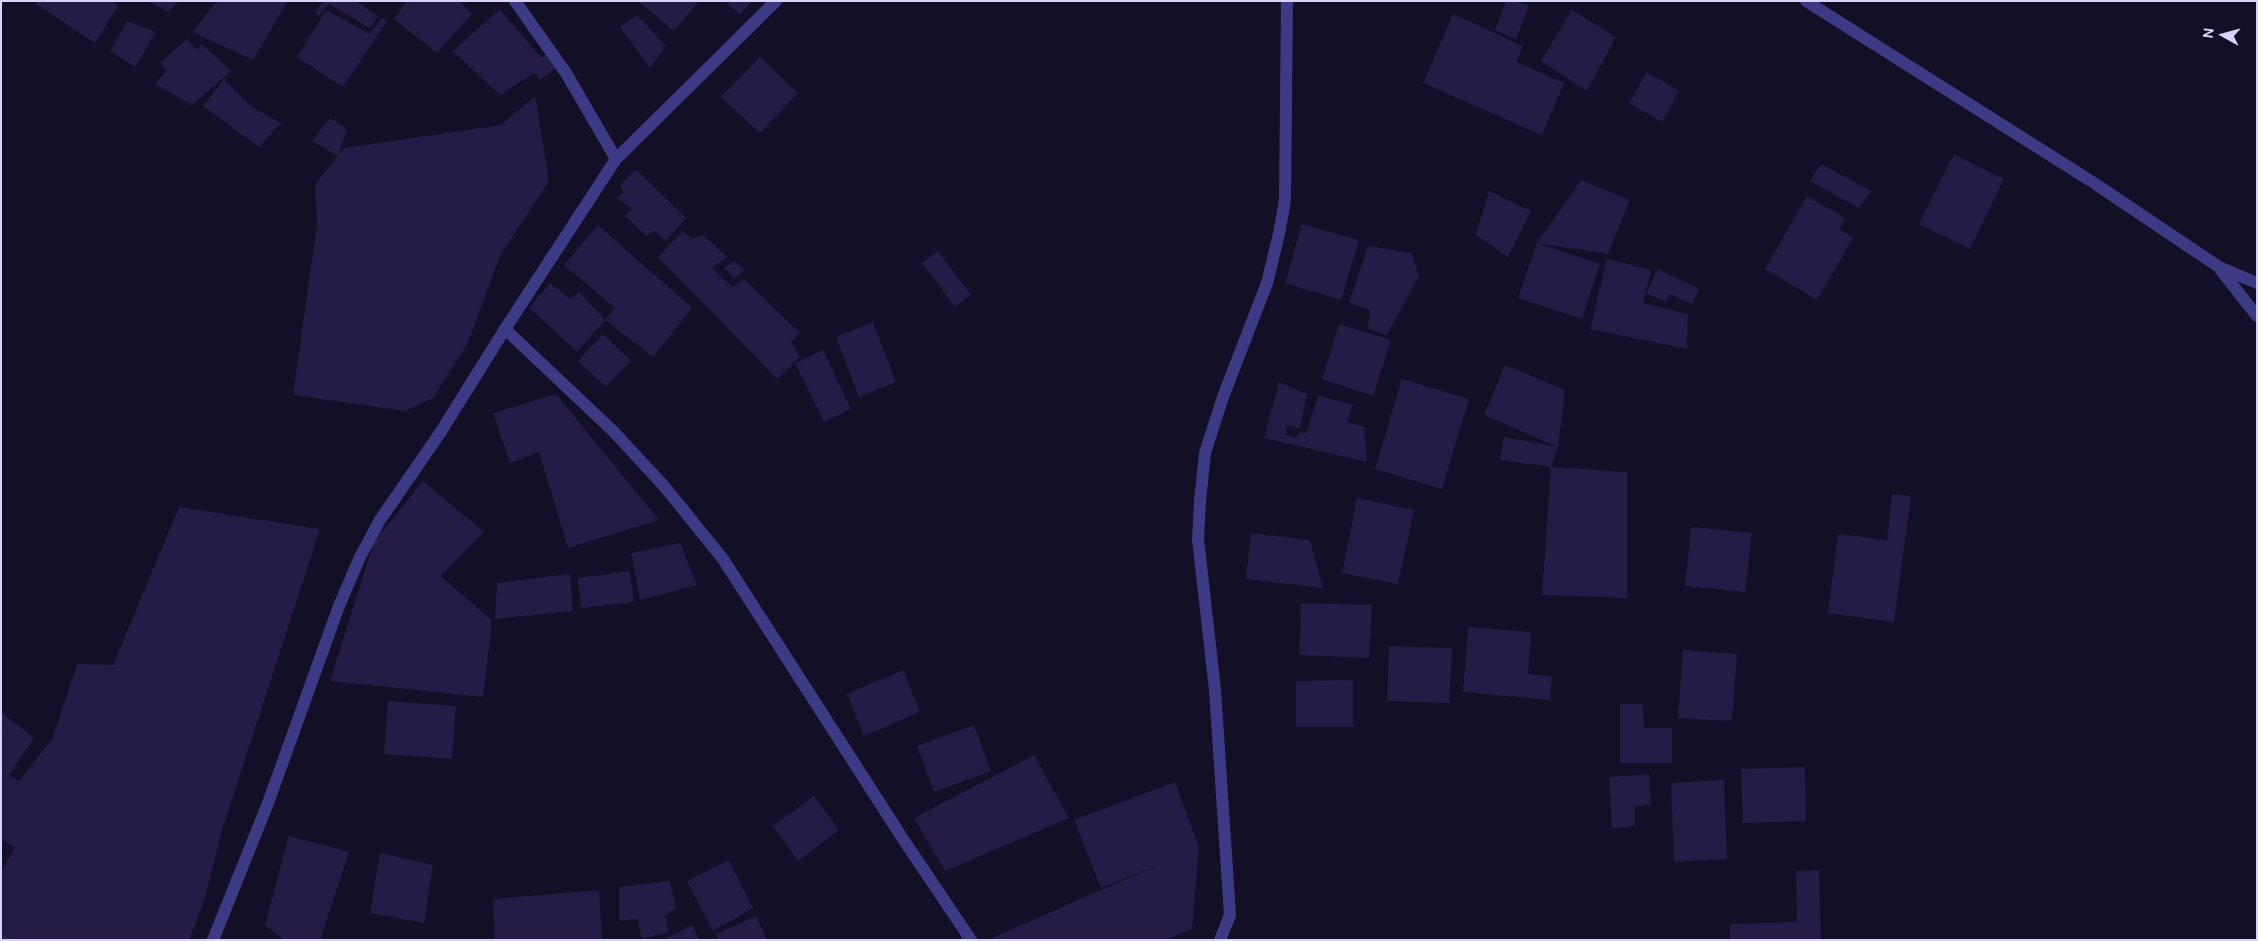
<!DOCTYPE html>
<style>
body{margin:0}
#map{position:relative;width:2258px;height:941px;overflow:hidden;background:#130f26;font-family:"DM Sans",sans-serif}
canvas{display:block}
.frame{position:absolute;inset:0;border:2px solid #d9d4ff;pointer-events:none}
.north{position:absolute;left:2198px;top:10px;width:50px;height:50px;-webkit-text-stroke:4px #130f26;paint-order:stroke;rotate:277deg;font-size:14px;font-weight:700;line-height:20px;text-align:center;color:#d9d4ff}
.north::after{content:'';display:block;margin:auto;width:18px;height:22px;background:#d9d4ff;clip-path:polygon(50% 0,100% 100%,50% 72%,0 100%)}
</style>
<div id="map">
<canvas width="2258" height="941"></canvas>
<div class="frame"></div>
<div class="north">N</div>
</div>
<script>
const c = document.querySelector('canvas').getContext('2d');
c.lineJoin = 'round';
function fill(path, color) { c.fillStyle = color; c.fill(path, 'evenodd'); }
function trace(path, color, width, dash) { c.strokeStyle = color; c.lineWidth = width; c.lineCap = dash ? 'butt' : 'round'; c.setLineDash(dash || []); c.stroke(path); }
const building = new Path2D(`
 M38 1H111L118 6 95 43 36 4Z
 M148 1H179L168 12Z
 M217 1H286L287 2 253 60 192 32Z
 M323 1H356L378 16 370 28 329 4 319 16 315 13Z
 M407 1H459L472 14 437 53 394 19Z
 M638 1H699L674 31Z
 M724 1H752L740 15Z
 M1506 1H1515L1529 6 1516 39 1495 30Z
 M500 9 541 58 546 54 556 68 540 80 534 73 500 95 453 51Z
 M326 10 370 34 381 18 387 21 343 87 297 57Z
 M1572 10 1616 37 1587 91 1541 61Z
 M1453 14 1523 46 1516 62 1564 83 1542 135 1423 83Z
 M637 15 666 46 650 68 620 27Z
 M127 21 156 32 135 67 110 51Z
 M187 39 197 50 202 44 231 71 192 105 155 84 166 71 160 63Z
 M760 57 798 93 760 133 721 97Z
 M1647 72 1679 91 1662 122 1629 103Z
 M224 79 252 107 281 123 259 147 203 106Z
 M535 96 549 181 500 256 468 343 433 398 405 411 293 395 317 225 315 185 344 148 501 125Z
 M330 118 347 129 338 156 312 141Z
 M1954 154 2004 179 1970 249 1919 224Z
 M1821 164 1871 191 1859 208 1810 181Z
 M636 169 686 218 666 241 654 231 647 236 625 216 632 209 616 198 624 192 620 185Z
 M1581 180 1630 200 1608 254 1537 243Z
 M1489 191 1531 211 1508 257 1476 235Z
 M1807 196 1845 218 1839 229 1853 238 1817 300 1765 269Z
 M1302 224 1359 240 1341 300 1285 283Z
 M598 225 692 308 653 357 605 320 577 352 529 308 550 283 570 299 579 292 605 320 615 308 564 265Z
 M683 231 692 239 703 235 727 257 712 268 732 287 744 279 800 333 791 342 800 357 777 379 658 257Z
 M1537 243 1600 264 1582 319 1518 298Z
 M1368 246 1411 253 1419 276 1387 335 1368 329 1370 310 1349 303Z
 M938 251 971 295 955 307 922 263Z
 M1607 259 1651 270 1643 303 1688 314 1687 349 1590 329Z
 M735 261 745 270 734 279 724 268Z
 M1658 269 1699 289 1692 304 1669 294 1666 302 1646 293Z
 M873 322 896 382 859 397 836 337Z
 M1339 324 1391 340 1373 396 1322 379Z
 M603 334 631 361 606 387 578 361Z
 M823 350 851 409 824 422 795 363Z
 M1505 365 1565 390 1558 447 1551 467 1627 472V598L1542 595 1551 467 1500 460 1504 437 1558 447 1484 415Z
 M1402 379 1469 399 1442 489 1375 469Z
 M1279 382 1307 394 1300 428 1288 425 1285 435 1295 438 1300 432 1306 433 1318 396 1353 404 1347 422 1364 427 1367 462 1264 438Z
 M556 394 659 520 568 548 539 452 510 463 493 413Z
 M423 481 484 532 441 576 492 621 483 697 330 681 374 542Z
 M1892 494 1911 496 1894 622 1828 613 1838 534 1887 540Z
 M1357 498 1414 510 1398 584 1342 573Z
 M179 507 320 529 223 827 205 898 189 940H1V872L15 848 1 839V770L9 775 1 768V712L34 738 9 775 19 781 52 739 77 664 113 665Z
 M1691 527 1752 533 1745 592 1685 586Z
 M1251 533 1310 540 1323 588 1246 579Z
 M680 543 697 585 640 600 631 553Z
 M630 571 634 602 581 608 578 578Z
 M570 574 573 611 495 619 497 583Z
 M1301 603 1372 605 1369 658 1299 655Z
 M1468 627 1531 632 1528 674 1552 676 1550 700 1463 692Z
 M1389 646 1452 648 1449 703 1387 701Z
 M1683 650 1737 654 1732 721 1678 718Z
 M903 670 920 712 864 736 847 694Z
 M1353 680V727H1296V681Z
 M388 701 456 706 452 759 384 754Z
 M1620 704H1643L1644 728H1672V763H1620Z
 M974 725 991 771 934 792 917 746Z
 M1034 755 1069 818 945 871 914 818Z
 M1805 767 1806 821 1743 823 1741 769Z
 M1649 774 1651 805 1634 806 1635 826 1612 828 1609 777Z
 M1724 780 1727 859 1674 862 1671 783Z
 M1175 782 1199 847 1192 929 1165 940H994L992 938 1158 865 1101 888 1074 820Z
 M814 796 839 830 798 861 773 826Z
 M289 836 349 852 320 940H284L265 925Z
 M380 853 433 865 424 923 370 913Z
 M729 860 753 908 713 931 687 881Z
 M1819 870 1821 940H1730V924L1797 922 1796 871Z
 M670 881 676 908 665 916 669 932 642 939 638 919 619 921V887Z
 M599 890 602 940H495L493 899Z
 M756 916 767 940H719L716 934Z
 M692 925 699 938 697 940H663Z`);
const minor = new Path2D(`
 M1806 1 2094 183 2219 267 2257 283
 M616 159 776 1
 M2220 269 2257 316
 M505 329 616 159 566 73 515 1
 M213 940 268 803 339 606 360 557 380 520 440 433 505 329 613 431 664 486 723 559 901 836 971 940
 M1220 940 1230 915 1215 690 1198 539 1200 501 1205 453 1223 397 1267 283 1279 234 1285 200 1287 1`);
fill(building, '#241b47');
trace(minor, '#3d3a85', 12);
</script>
